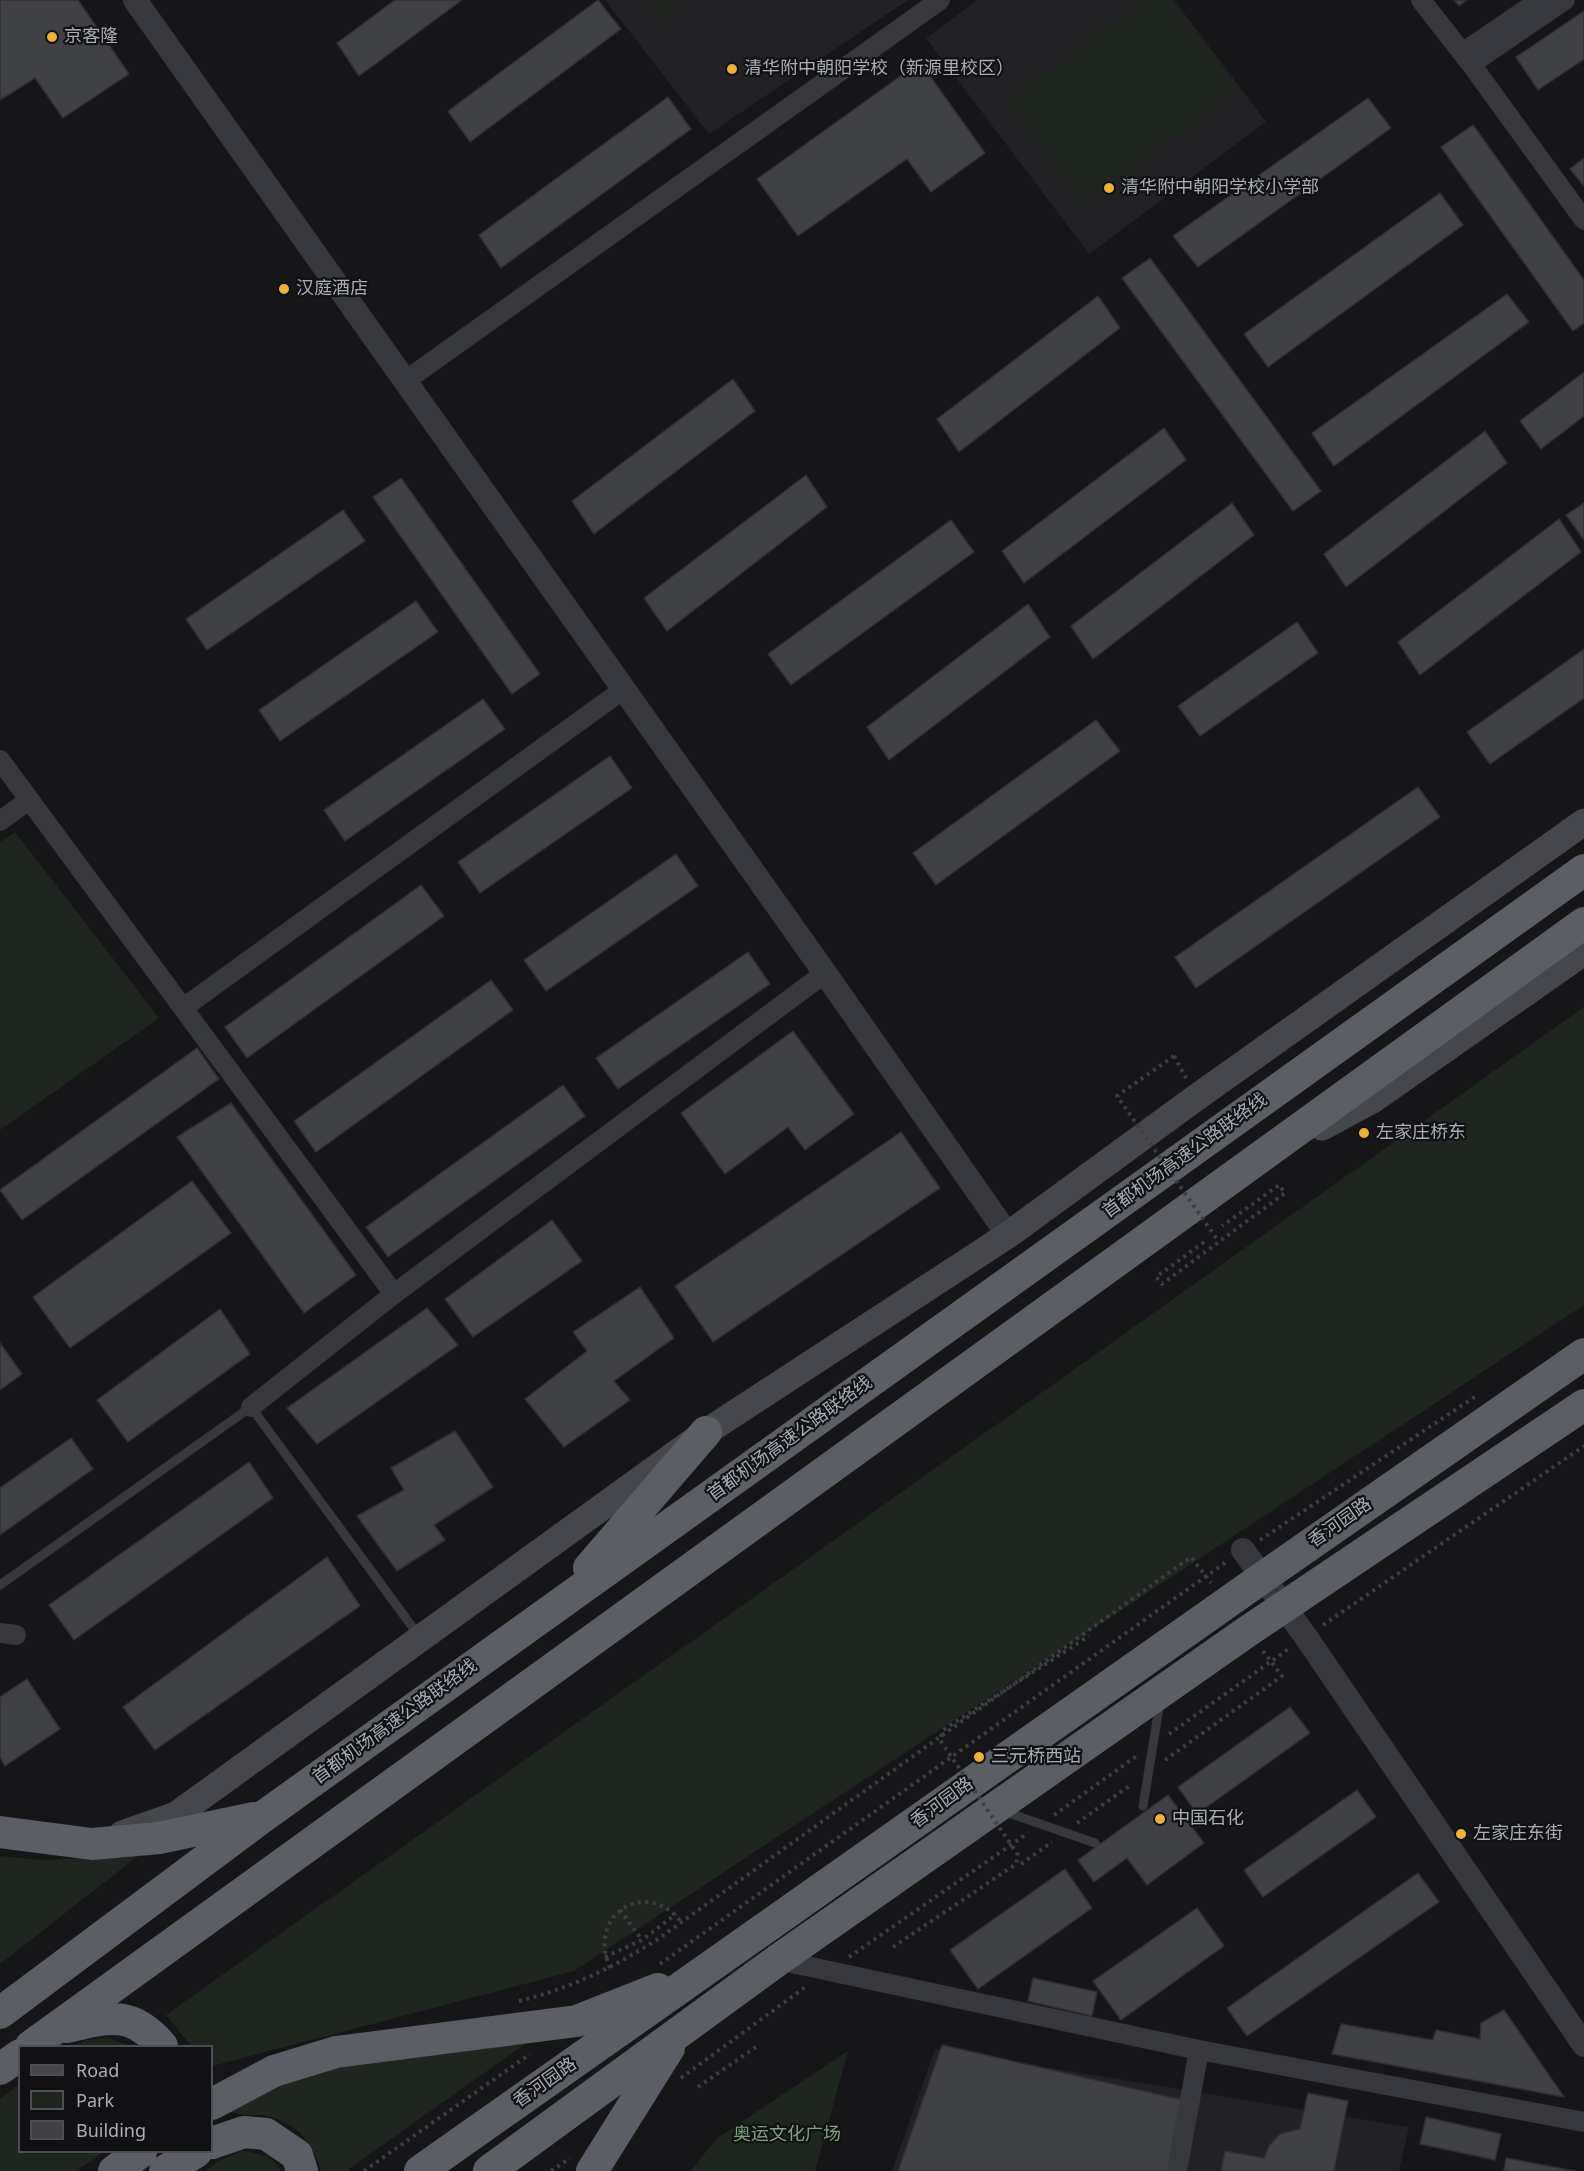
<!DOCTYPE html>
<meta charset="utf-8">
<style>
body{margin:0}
#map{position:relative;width:1584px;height:2171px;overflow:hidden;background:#161618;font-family:"Noto Sans",sans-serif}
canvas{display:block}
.legend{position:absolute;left:18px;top:2045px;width:195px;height:108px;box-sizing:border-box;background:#111113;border:2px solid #4d4f55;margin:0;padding:8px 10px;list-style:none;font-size:18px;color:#a8adb8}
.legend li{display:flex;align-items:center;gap:12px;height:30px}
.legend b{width:30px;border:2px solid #4d4f55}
</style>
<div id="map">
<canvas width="1584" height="2171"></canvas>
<ul class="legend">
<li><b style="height:8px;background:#45474d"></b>Road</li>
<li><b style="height:16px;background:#1e261f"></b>Park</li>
<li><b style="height:16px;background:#404145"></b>Building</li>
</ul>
</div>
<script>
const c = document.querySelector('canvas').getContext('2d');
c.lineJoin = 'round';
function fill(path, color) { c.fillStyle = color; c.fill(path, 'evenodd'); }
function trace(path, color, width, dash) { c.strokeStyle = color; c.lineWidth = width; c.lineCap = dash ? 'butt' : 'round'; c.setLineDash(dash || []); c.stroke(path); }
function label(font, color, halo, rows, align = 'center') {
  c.font = font + ' "Noto Sans","Noto Sans SC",sans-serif'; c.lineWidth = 4.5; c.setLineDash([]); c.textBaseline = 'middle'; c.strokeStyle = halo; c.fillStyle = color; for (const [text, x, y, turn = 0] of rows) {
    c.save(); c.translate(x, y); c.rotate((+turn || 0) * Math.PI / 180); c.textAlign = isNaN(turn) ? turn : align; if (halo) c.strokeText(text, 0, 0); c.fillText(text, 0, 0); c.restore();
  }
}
const built = new Path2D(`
 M605 0H908L709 134Z
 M977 0H1174L1266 122 1089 254 926 38Z
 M935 2049 1409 2127 1399 2171H892Z`);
const green = new Path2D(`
 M647 0H684L660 18Z
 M1146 0H1171L1238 91 1084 203 1008 100Z
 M15 832 159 1018 0 1130V842Z
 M1584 1007V1305L574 1971 212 2066V2046H191L166 2015Z
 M0 1856 42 1860 138 1856 0 1964Z
 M108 2038 132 2046H74L86 2040Z
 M528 2042 346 2171H321C314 2143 295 2122 267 2116 261 2114 254 2116 248 2115 240 2115 232 2112 224 2110L280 2083 351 2063Z
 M848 2051 815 2171H691L716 2139Z
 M19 2085 20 2152H104L76 2171H0V2099Z
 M241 2151C256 2153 274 2156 281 2171H205L219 2161Z`);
const building = new Path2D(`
 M0 0H78L129 74 63 118 35 78 0 100Z
 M395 0H462L359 76 337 43Z
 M598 0 621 29 470 142 448 111Z
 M1454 0H1467L1459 6Z
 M1584 11V59L1538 90 1516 57Z
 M920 62 985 153 931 192 907 159 798 236 757 179Z
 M668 97 691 129 501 268 479 235Z
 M1368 98 1391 128 1198 267 1173 236Z
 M1473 125 1584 280V323L1573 331 1441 147Z
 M1584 158V186L1570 169Z
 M1440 193 1463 225 1268 367 1244 334Z
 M1150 258 1321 491 1293 511 1122 278Z
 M1507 294 1529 322 1334 466 1312 433Z
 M1098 296 1120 328 959 452 937 419Z
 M1584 372V416L1541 449 1520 421Z
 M733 379 755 411 594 534 572 501Z
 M1164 428 1186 460 1024 583 1002 551Z
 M1485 431 1507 463 1346 587 1324 554Z
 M806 475 827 507 667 631 644 598Z
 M401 478 540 674 512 694 373 497Z
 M1232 503 1254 535 1093 659 1071 626Z
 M1584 503V540L1566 515Z
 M343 510 365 541 207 650 186 619Z
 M1559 519 1581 552 1420 675 1398 642Z
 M951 520 974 552 791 685 768 654Z
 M416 601 438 632 280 741 259 710Z
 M1028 604 1050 637 889 760 867 727Z
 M1297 622 1318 653 1200 736 1178 706Z
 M1584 649V698L1490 764 1467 732Z
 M483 699 505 729 345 841 324 810Z
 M1096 720 1120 751 936 885 913 853Z
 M610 756 632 788 480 893 458 862Z
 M1418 787 1440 817 1196 988 1175 957Z
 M676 854 698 886 546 991 524 960Z
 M421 885 444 916 247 1058 225 1027Z
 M748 952 770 984 618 1089 596 1058Z
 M491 980 513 1010 316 1152 294 1121Z
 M793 1031 854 1114 805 1150 788 1127 725 1174 681 1113Z
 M197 1048 219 1079 22 1220 0 1190Z
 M563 1085 585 1116 388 1257 366 1227Z
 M231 1103 356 1275 304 1313 177 1137Z
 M901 1132 940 1188 713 1342 675 1286Z
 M192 1181 231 1233 70 1348 33 1297Z
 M552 1220 582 1261 473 1337 445 1299Z
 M640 1287 674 1338 614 1381 630 1400 564 1447 525 1399 587 1351 573 1332Z
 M427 1308 458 1345 317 1444 287 1408Z
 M220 1309 250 1354 128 1442 97 1400Z
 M0 1343 22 1374 0 1390Z
 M455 1431 493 1487 434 1525 445 1540 397 1571 357 1516 404 1490 391 1468Z
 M71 1438 93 1469 0 1535V1488Z
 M249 1462 273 1498 74 1640 49 1605Z
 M327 1557 360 1606 155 1750 123 1707Z
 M27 1679 60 1729 5 1766 0 1757V1697Z
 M1290 1707 1310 1733 1197 1814 1178 1787Z
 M1357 1790 1376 1817 1263 1897 1244 1870Z
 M1168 1795 1204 1843 1147 1885 1127 1858 1094 1882 1078 1860Z
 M1065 1869 1092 1908 978 1989 950 1950Z
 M1418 1873 1439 1902 1247 2036 1227 2008Z
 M1197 1908 1224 1946 1121 2020 1093 1981Z
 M1033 1978 1097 1992 1092 2016 1028 2001Z
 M1504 2010 1564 2097 1332 2054 1341 2024 1433 2040 1436 2030 1480 2039 1481 2023Z
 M942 2045 1183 2100 1168 2171H898Z
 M1308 2093 1348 2101 1334 2171H1221L1225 2151 1264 2158 1269 2146 1280 2134 1300 2129Z
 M1426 2117 1501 2134 1495 2160 1420 2144Z
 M1506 2158 1575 2171H1504Z`);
const path = new Path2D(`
 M1174 1056 1186 1078
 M1204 1242 1156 1277 1162 1284 1285 1193 1279 1185 1222 1226
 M1260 1540 1476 1396
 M1323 1625 1584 1446
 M1169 1734 1290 1648
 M1165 1760 1282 1676 1263 1651
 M1054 1815 1138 1755
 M1077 1823 1132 1784
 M1021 1864 1052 1842
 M620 1910 642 1940
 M605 1957 642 1940 676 1914
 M849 1957 1028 1833
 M660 1964 1226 1562
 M610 1968C586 1913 648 1877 682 1923
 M519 2001C569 1989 614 1967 658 1939L1191 1557 1211 1583
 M681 2078 808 1985
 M698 2087 756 2047
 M364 2171 530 2054
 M551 2171 570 2158`);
const service = new Path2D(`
 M0 1585 251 1407 419 1636
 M1143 1806 1160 1702
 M1003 1811 1095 1843`);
const minor = new Path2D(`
 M1421 0 1471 64 1584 220
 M1462 53 1540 0
 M1471 64 1565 0
 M405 381 940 0
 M0 760 394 1294
 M0 821 29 800
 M183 1008 624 689
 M251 1407 394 1294 825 973
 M0 1633 16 1635
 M778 1960 1199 2050 1584 2122
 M1177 2171 1199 2050`);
const tertiary = new Path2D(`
 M135 0 825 973 1008 1235
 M1243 1550 1306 1637 1584 2045`);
const secondary = new Path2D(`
 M1322 1127 1374 1099 1584 952
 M122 1834 176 1815 706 1432 1008 1235 1197 1097 1584 822`);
const trunk = new Path2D(`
 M589 1568 706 1432
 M0 1832 92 1844 159 1838 254 1818
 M0 2013 264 1816 1584 870
 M67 2027C108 2017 132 2010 162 2046
 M31 2046 1584 923
 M0 2069 20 2055
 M212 2104 274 2071 336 2052 577 2021 658 1989
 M212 2143 244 2132 266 2134 297 2155 302 2171
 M114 2171 141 2152
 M165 2171 196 2152
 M420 2171 1262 1578 1584 1354
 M489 2171 778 1960 1248 1631 1584 1405
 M592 2171 669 2048`);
const pathBridge = new Path2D(`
 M1174 1056 1117 1096 1219 1242
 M893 1947 1016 1864 1018 1855 940 1740 943 1730 1089 1636`);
const markers = [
 [52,37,6,"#f2b134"],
 [732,69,6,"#f2b134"],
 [1109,188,6,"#f2b134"],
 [284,289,6,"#f2b134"],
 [1364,1133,6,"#f2b134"],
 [979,1757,6,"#f2b134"],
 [1160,1819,6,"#f2b134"],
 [1461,1834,6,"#f2b134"]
];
const poiNames = [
 ["京客隆",64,37],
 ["清华附中朝阳学校（新源里校区）",744,69],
 ["清华附中朝阳学校小学部",1121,188],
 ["汉庭酒店",296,289],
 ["左家庄桥东",1376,1133],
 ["三元桥西站",991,1757],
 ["中国石化",1172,1819],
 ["左家庄东街",1473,1834]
];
const streetNames = [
 ["首都机场高速公路联络线",1185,1156,-36],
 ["首都机场高速公路联络线",790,1439,-36],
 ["香河园路",1340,1523,-35],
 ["首都机场高速公路联络线",395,1722,-36],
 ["香河园路",942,1803,-36],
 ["香河园路",545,2083,-35]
];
const parkNames = [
 ["奥运文化广场",787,2135]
];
fill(built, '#222225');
fill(green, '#1e261f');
fill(building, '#404145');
trace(building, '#303034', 1.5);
trace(path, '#3d3f44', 4, [3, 4.5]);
trace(service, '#37383d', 9);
trace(minor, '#37383d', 20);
trace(tertiary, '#37383d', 24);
trace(secondary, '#45474d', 27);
trace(trunk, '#5b5e65', 32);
trace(pathBridge, '#3d3f44', 4, [3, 4.5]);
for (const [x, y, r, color] of markers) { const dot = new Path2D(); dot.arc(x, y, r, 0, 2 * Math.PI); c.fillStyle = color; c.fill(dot); trace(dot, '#111113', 2); }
label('18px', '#a8adb8', '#111113', poiNames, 'left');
label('18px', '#a8adb8', '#111113', streetNames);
label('18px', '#7fa381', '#111113', parkNames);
</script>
